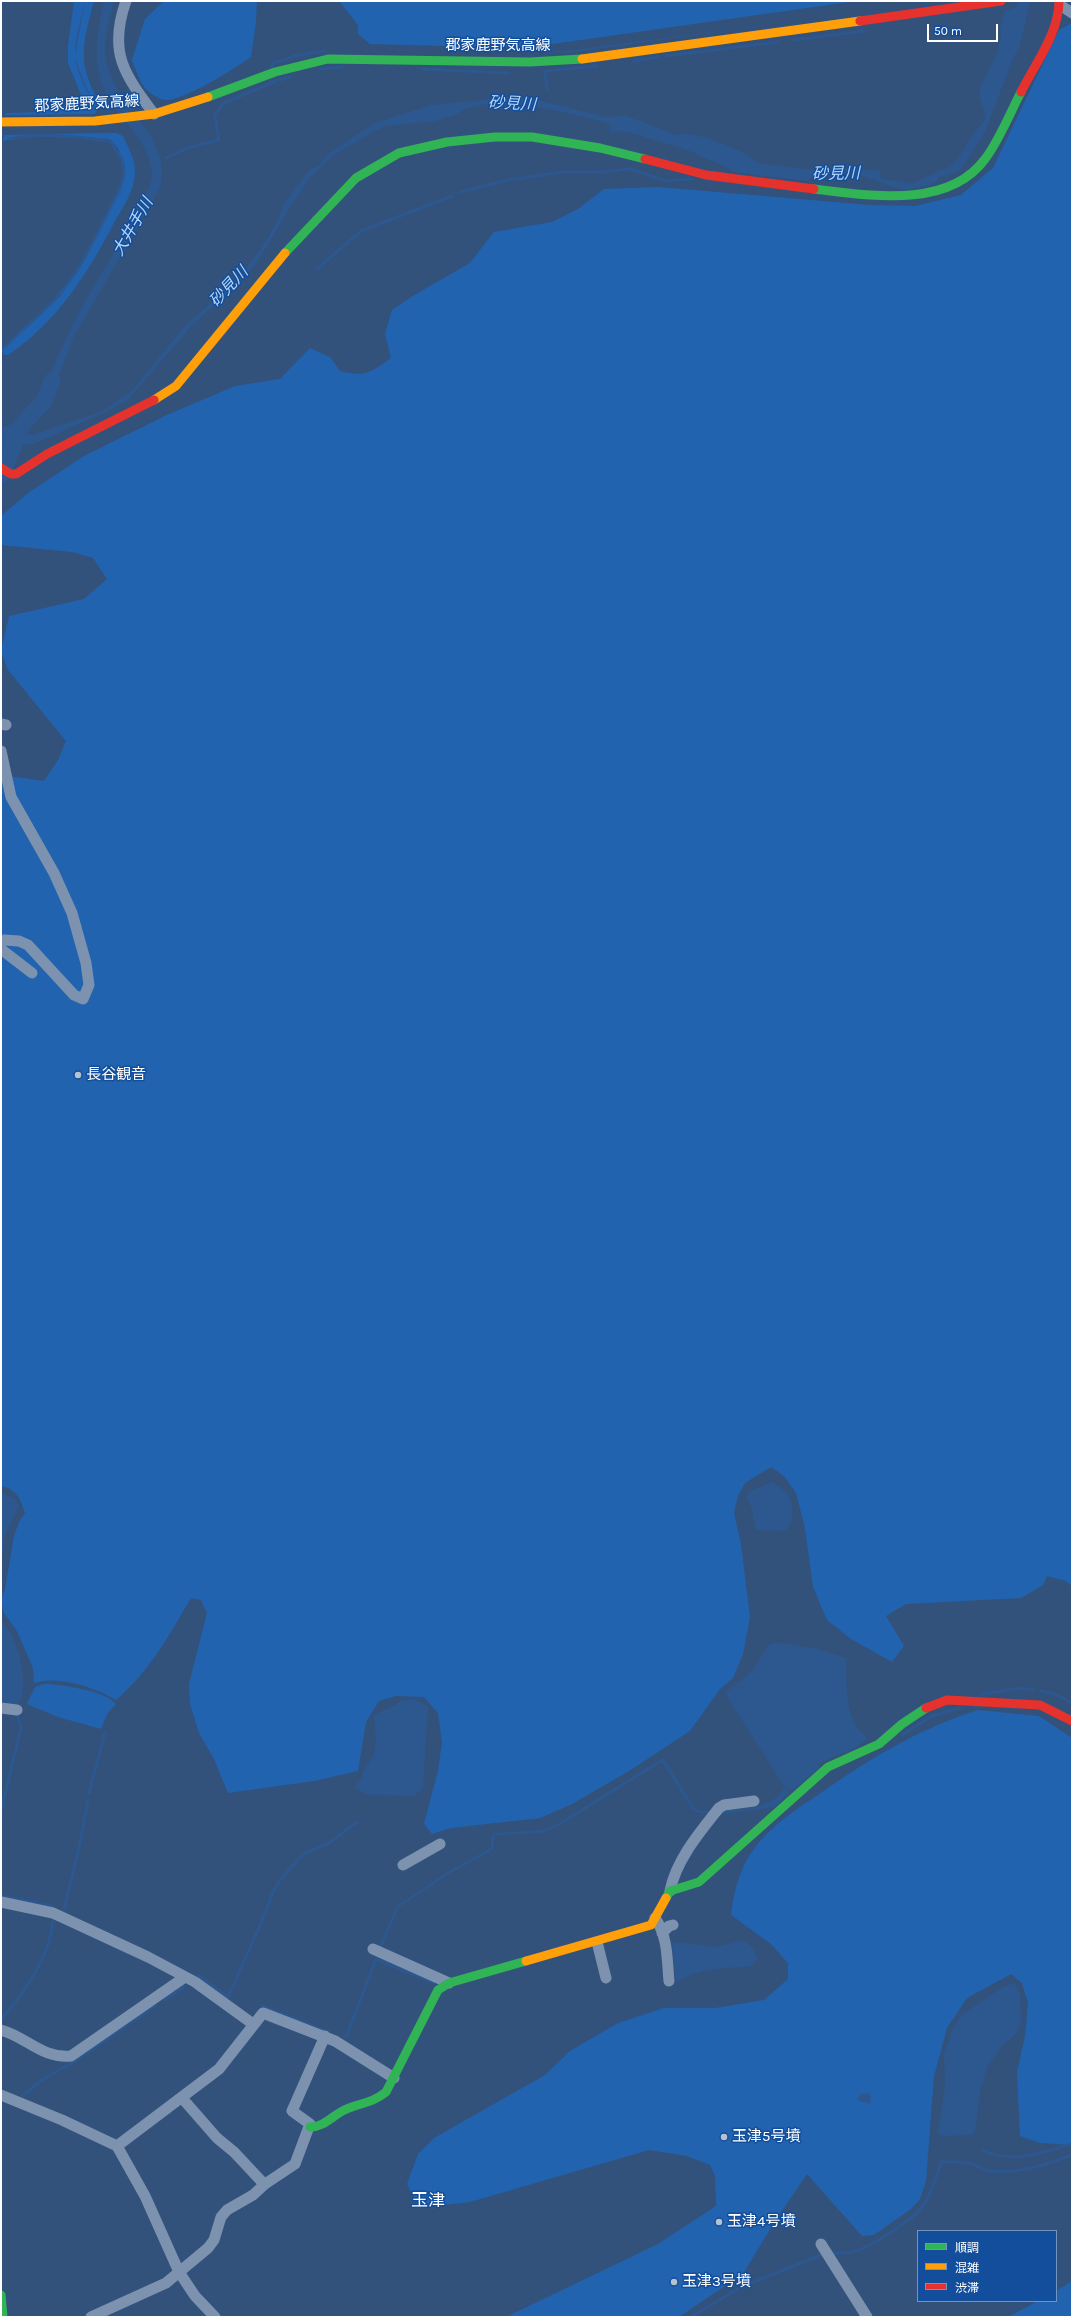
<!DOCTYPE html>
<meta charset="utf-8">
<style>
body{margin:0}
#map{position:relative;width:1073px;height:2318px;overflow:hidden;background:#32527c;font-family:Karla,"Noto Sans JP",sans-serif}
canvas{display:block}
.frame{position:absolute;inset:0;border:2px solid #fff;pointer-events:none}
.legend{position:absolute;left:917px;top:2230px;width:140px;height:72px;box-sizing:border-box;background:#124e9b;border:1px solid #7195c3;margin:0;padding:5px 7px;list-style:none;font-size:12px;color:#fff}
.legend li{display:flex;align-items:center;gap:8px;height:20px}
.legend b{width:20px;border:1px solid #7195c3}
.scale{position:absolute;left:927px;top:24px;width:71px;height:18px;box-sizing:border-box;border:2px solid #fff;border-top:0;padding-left:5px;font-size:12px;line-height:14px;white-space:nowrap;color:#fff;-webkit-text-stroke:3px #124e9b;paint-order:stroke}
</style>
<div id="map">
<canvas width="1073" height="2318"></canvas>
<div class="frame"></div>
<ul class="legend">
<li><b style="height:5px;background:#30b455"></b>順調</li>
<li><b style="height:5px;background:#ff9f0a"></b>混雑</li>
<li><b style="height:5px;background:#e5322d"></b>渋滞</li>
</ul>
<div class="scale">50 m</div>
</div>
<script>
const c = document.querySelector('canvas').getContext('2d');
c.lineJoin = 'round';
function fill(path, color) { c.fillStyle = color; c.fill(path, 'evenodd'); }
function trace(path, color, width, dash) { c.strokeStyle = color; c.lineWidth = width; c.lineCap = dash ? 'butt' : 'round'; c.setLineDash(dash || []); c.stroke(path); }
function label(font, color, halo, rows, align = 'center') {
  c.font = font + ' Karla,"Noto Sans JP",sans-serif'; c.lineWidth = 3; c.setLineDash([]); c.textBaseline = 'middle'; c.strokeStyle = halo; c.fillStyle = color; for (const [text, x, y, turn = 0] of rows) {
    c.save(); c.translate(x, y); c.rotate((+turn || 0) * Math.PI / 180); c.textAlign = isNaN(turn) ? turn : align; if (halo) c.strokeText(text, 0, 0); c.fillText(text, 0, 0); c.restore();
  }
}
const green = new Path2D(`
 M74 1H94C88 24 80 48 86 72 89 84 96 95 100 106L95 114 4 115 7 113 43 112V108L78 104V102H84L68 63V46Z
 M164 1H257L256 22 251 57C230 71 193 95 169 100 162 101 152 95 147 90 140 84 136 69 132 60L145 19Z
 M339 1H856L524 48 370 44 358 34V25Z
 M1072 23V1586L1066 1581 1047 1576 1043 1585 1021 1598 906 1604 886 1616 904 1646 892 1662 851 1639 827 1620 813 1587 805 1528 796 1493 784 1476 771 1467 745 1483 738 1496 734 1513 741 1544 750 1617 743 1654 733 1678 720 1689 690 1731 629 1771 572 1804 540 1818 451 1828 432 1834 424 1824 438 1771 442 1742 438 1713 424 1697 396 1696 379 1701 366 1722 358 1771 314 1781 228 1793 214 1759 199 1733 190 1704 189 1684 207 1613 201 1600 191 1598C169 1635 150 1671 116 1700 94 1687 60 1675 34 1683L33 1668 17 1631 4 1613 1 1600 5 1589 14 1536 19 1522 25 1513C21 1500 16 1488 1 1486V775L44 781 58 760 66 741 8 670 1 651 9 616 84 599 107 579 93 558 72 552 1 545V516L28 493 84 456 167 415 235 386 280 379 310 348 331 358 340 371C366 377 370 373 391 358L385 334 392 310 416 294 470 263 494 232 552 222 578 209 604 189 658 187 869 205 915 206 961 195 993 168 1059 30Z
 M104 133H116L123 136C128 147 135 159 135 171 135 189 124 206 115 221 89 272 56 323 8 355H4L2 350 41 315 80 266 121 188 125 166 118 148 109 139 73 136H24L3 141 4 135Z
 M44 1684C61 1684 106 1691 116 1704L107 1714 101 1729 58 1717 27 1704 35 1687Z
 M978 1710 1039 1716 1072 1738V2145L1040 2143 1020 2136 1017 2072 1025 2036 1028 2003 1022 1983 1011 1974 967 1998 947 2028 934 2076 926 2181 920 2199 911 2209 874 2235 862 2236 807 2174 773 2224 743 2274 679 2317H506L658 2244 716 2206 715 2176 710 2165 687 2156 649 2150 470 2202 434 2206 414 2198 407 2184 418 2154 434 2138 545 2075 570 2051 618 2023 664 2008H716L764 2000 788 1979V1963L771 1944 731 1915C734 1888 742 1861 761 1840 777 1822 798 1808 818 1795 867 1760 920 1728 978 1710Z
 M1072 2281V2317H1008L1038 2301H1056V2291Z`);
const water = new Path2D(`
 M85 1 75 56 79 69 92 100C67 58 74 46 85 1Z
 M104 1H114C109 21 102 43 107 64 117 108 174 139 160 188L73 338 48 405 39 400C51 373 62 346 75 320 96 281 121 244 140 204 144 196 152 186 152 176 152 152 133 130 119 113 89 77 95 43 104 1Z
 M1019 1H1030L1019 49 1014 56 984 134 960 170 938 178 936 182C925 186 909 192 897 188 867 179 859 169 824 175 818 176 811 177 807 181L732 172 730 169 690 151 638 135 621 131 610 133 611 126 609 124 582 116 526 105 492 103 466 108 456 115 435 121 385 126 373 132 334 155 311 176 290 207 258 261 230 292 194 323 127 401 108 411 34 444 2 447 1 451V428L31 418 27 434 32 435 100 412 131 392 185 326 239 278 267 240 282 212V207L309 170 320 165 327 155 358 134 375 123 432 105 505 98 538 100 605 117 627 116 676 135C679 135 682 134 685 134 701 134 747 151 758 163L821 171 850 168 877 170 881 172 880 176 883 179 912 184 942 170 949 168 961 155 969 140 986 118 979 94 981 85 996 56 1001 37 1000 28 1005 11 1015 8Z
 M786 22 575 52 542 53 574 50Z
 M772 1482C777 1485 783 1489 787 1494 795 1503 795 1525 784 1531L756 1530 751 1505 747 1497 749 1492Z
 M1 1492 15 1499 19 1505 4 1538 1 1568Z
 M1 1622C17 1632 33 1693 16 1705L1 1701Z
 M781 1643 813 1648 846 1658C847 1684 843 1721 868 1738L857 1747 821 1762 818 1765V1769L790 1791 784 1786 726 1695V1692L750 1673 770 1644Z
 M402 1700H414L428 1706 423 1788 413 1796 372 1795 365 1794 354 1787 360 1781 365 1767 374 1755 376 1741 374 1715 394 1706Z
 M661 1759 665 1760 695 1808 700 1811C723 1810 775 1813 784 1787L789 1793 774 1807 717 1815C708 1811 699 1816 692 1809L662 1762 559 1826 542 1833 495 1835 493 1850 447 1875 399 1907 382 1947 379 1946 397 1906 447 1872 491 1848V1836L493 1833 541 1830 555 1825Z
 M742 1941C751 1944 755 1950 757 1959L752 1966C728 1969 701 1966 680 1981L676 1979 672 1945 674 1942 716 1947Z
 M1015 1983 1020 1995 1021 2022 1017 2033 1002 2046 988 2065 980 2092 975 2131 972 2135 942 2136 938 2133 945 2085 944 2054 954 2026 962 2015 1001 1988Z
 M868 2093 871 2096 870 2104 857 2100 860 2094Z`);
const stream = new Path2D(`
 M792 40 864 31
 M667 56 778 42
 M634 61 658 57
 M272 66 274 63 298 55 325 51
 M321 69 342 67
 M423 69 509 73
 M280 80 290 77
 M547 90 545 71 597 66
 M166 158 190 147 219 140 215 116 222 104 276 81
 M460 192 508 180 563 172H602L630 169 666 181 692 179
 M317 269 361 231 452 196
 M2 349 58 297 80 266 96 236 120 188 124 174 122 160 110 141C77 137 41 132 9 139
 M1041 1691 1055 1694 1072 1703
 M982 1694 1022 1688 1033 1690
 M902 1735 932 1716 960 1708
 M89 1793 105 1732
 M1 1811 21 1728 17 1714
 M1 1896 52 1906
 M64 1909 80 1844 88 1800
 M199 1976 228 1997 262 1921 273 1892 281 1879 303 1854 329 1843 357 1822
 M165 2000 184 1987
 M262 2006 328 2032
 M1 2020C23 1994 52 1954 53 1919
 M344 2037 347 2035 376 1959 434 1983
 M22 2096 42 2080 75 2061 155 2006
 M983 2150C1011 2165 1044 2152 1072 2144
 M831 2253C841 2254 849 2253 859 2250 875 2244 911 2221 922 2207 932 2194 936 2177 941 2162 951 2162 962 2161 972 2164 978 2166 983 2171 990 2171 1019 2174 1045 2165 1072 2155
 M691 2317 741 2287 821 2255`);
const river = new Path2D(`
 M13 435 44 401 52 381
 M1 475 16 439`);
const street = new Path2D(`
 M126 1C108 52 124 74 154 114
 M1060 5 1072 13
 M1 724 6 725
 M1 751 11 797 54 873 72 913 86 963 89 985 83 999 74 995 28 945 19 941 4 940 1 942
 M1 949 32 973
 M1 1708 17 1710
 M403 1865 440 1844
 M670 1891C676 1860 700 1832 719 1808L724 1805 754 1801
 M1 1902 53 1913 148 1957 195 1982 253 2024
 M655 1918C668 1936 667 1960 669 1981
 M662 1933 669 1926 673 1925
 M597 1942 606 1978
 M373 1949 449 1983
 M1 2030C27 2037 42 2059 71 2056L185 1977
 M1 2095 62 2120 117 2146 145 2196 179 2272 195 2296 215 2317
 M182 2098 217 2138 234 2152 264 2184
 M117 2146 219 2069 263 2013 335 2041 394 2078
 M821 2244 867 2317
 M91 2317 166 2283 208 2248 214 2240 221 2217 227 2210 253 2195 265 2184 295 2164 310 2124 292 2111 325 2036`);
const fast = new Path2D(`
 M208 97 275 72 328 59 530 62 582 59
 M814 189C867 195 948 210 985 159 999 141 1010 113 1021 92
 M285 253 356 178 399 153 447 142 495 137H532L600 148 645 159
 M666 1898 670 1891 699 1882 828 1767 879 1744 902 1724 926 1708
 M310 2127C326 2127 334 2113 349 2108 364 2102 372 2103 386 2092L438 1990 449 1983 526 1961
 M1 2295 3 2317`);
const slow = new Path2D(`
 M582 59 860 21
 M1 122 95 121 154 114 208 97
 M154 400 176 386 285 253
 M526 1961 651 1925 666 1898`);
const jam = new Path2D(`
 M860 21 1001 1
 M1021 92C1035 64 1059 33 1059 1
 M645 159 706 175 814 189
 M1 468 11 474H16L47 454 154 400
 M926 1708 947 1700 1040 1705 1072 1721`);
const markers = [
 [78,1075,4,"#b7c2d1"],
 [724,2137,4,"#b7c2d1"],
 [719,2222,4,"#b7c2d1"],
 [674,2282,4,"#b7c2d1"]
];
const streetNames = [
 ["郡家鹿野気高線",498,46],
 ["郡家鹿野気高線",87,104,-3]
];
const poiNames = [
 ["長谷観音",86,1075],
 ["玉津5号墳",732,2137],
 ["玉津4号墳",727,2222],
 ["玉津3号墳",682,2282]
];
const waterNames = [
 ["砂見川",512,104,3],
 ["砂見川",836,174,-1],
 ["大井手川",133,227,-60],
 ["砂見川",229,287,-47]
];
const quarterNames = [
 ["玉津",428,2201]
];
fill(green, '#2263b0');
fill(water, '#2d588f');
trace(stream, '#2d588f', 3);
trace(river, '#2d588f', 17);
trace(street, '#7c92ae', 11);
trace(fast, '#30b455', 9);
trace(slow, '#ff9f0a', 9);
trace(jam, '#e5322d', 9);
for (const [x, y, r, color] of markers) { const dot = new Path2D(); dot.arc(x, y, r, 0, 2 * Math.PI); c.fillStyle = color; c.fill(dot); trace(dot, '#124e9b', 1.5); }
label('15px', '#fff', '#124e9b', streetNames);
label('15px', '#fff', '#124e9b', poiNames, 'left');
label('italic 16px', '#b2d4fb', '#124e9b', waterNames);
label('17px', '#fff', '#124e9b', quarterNames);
</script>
